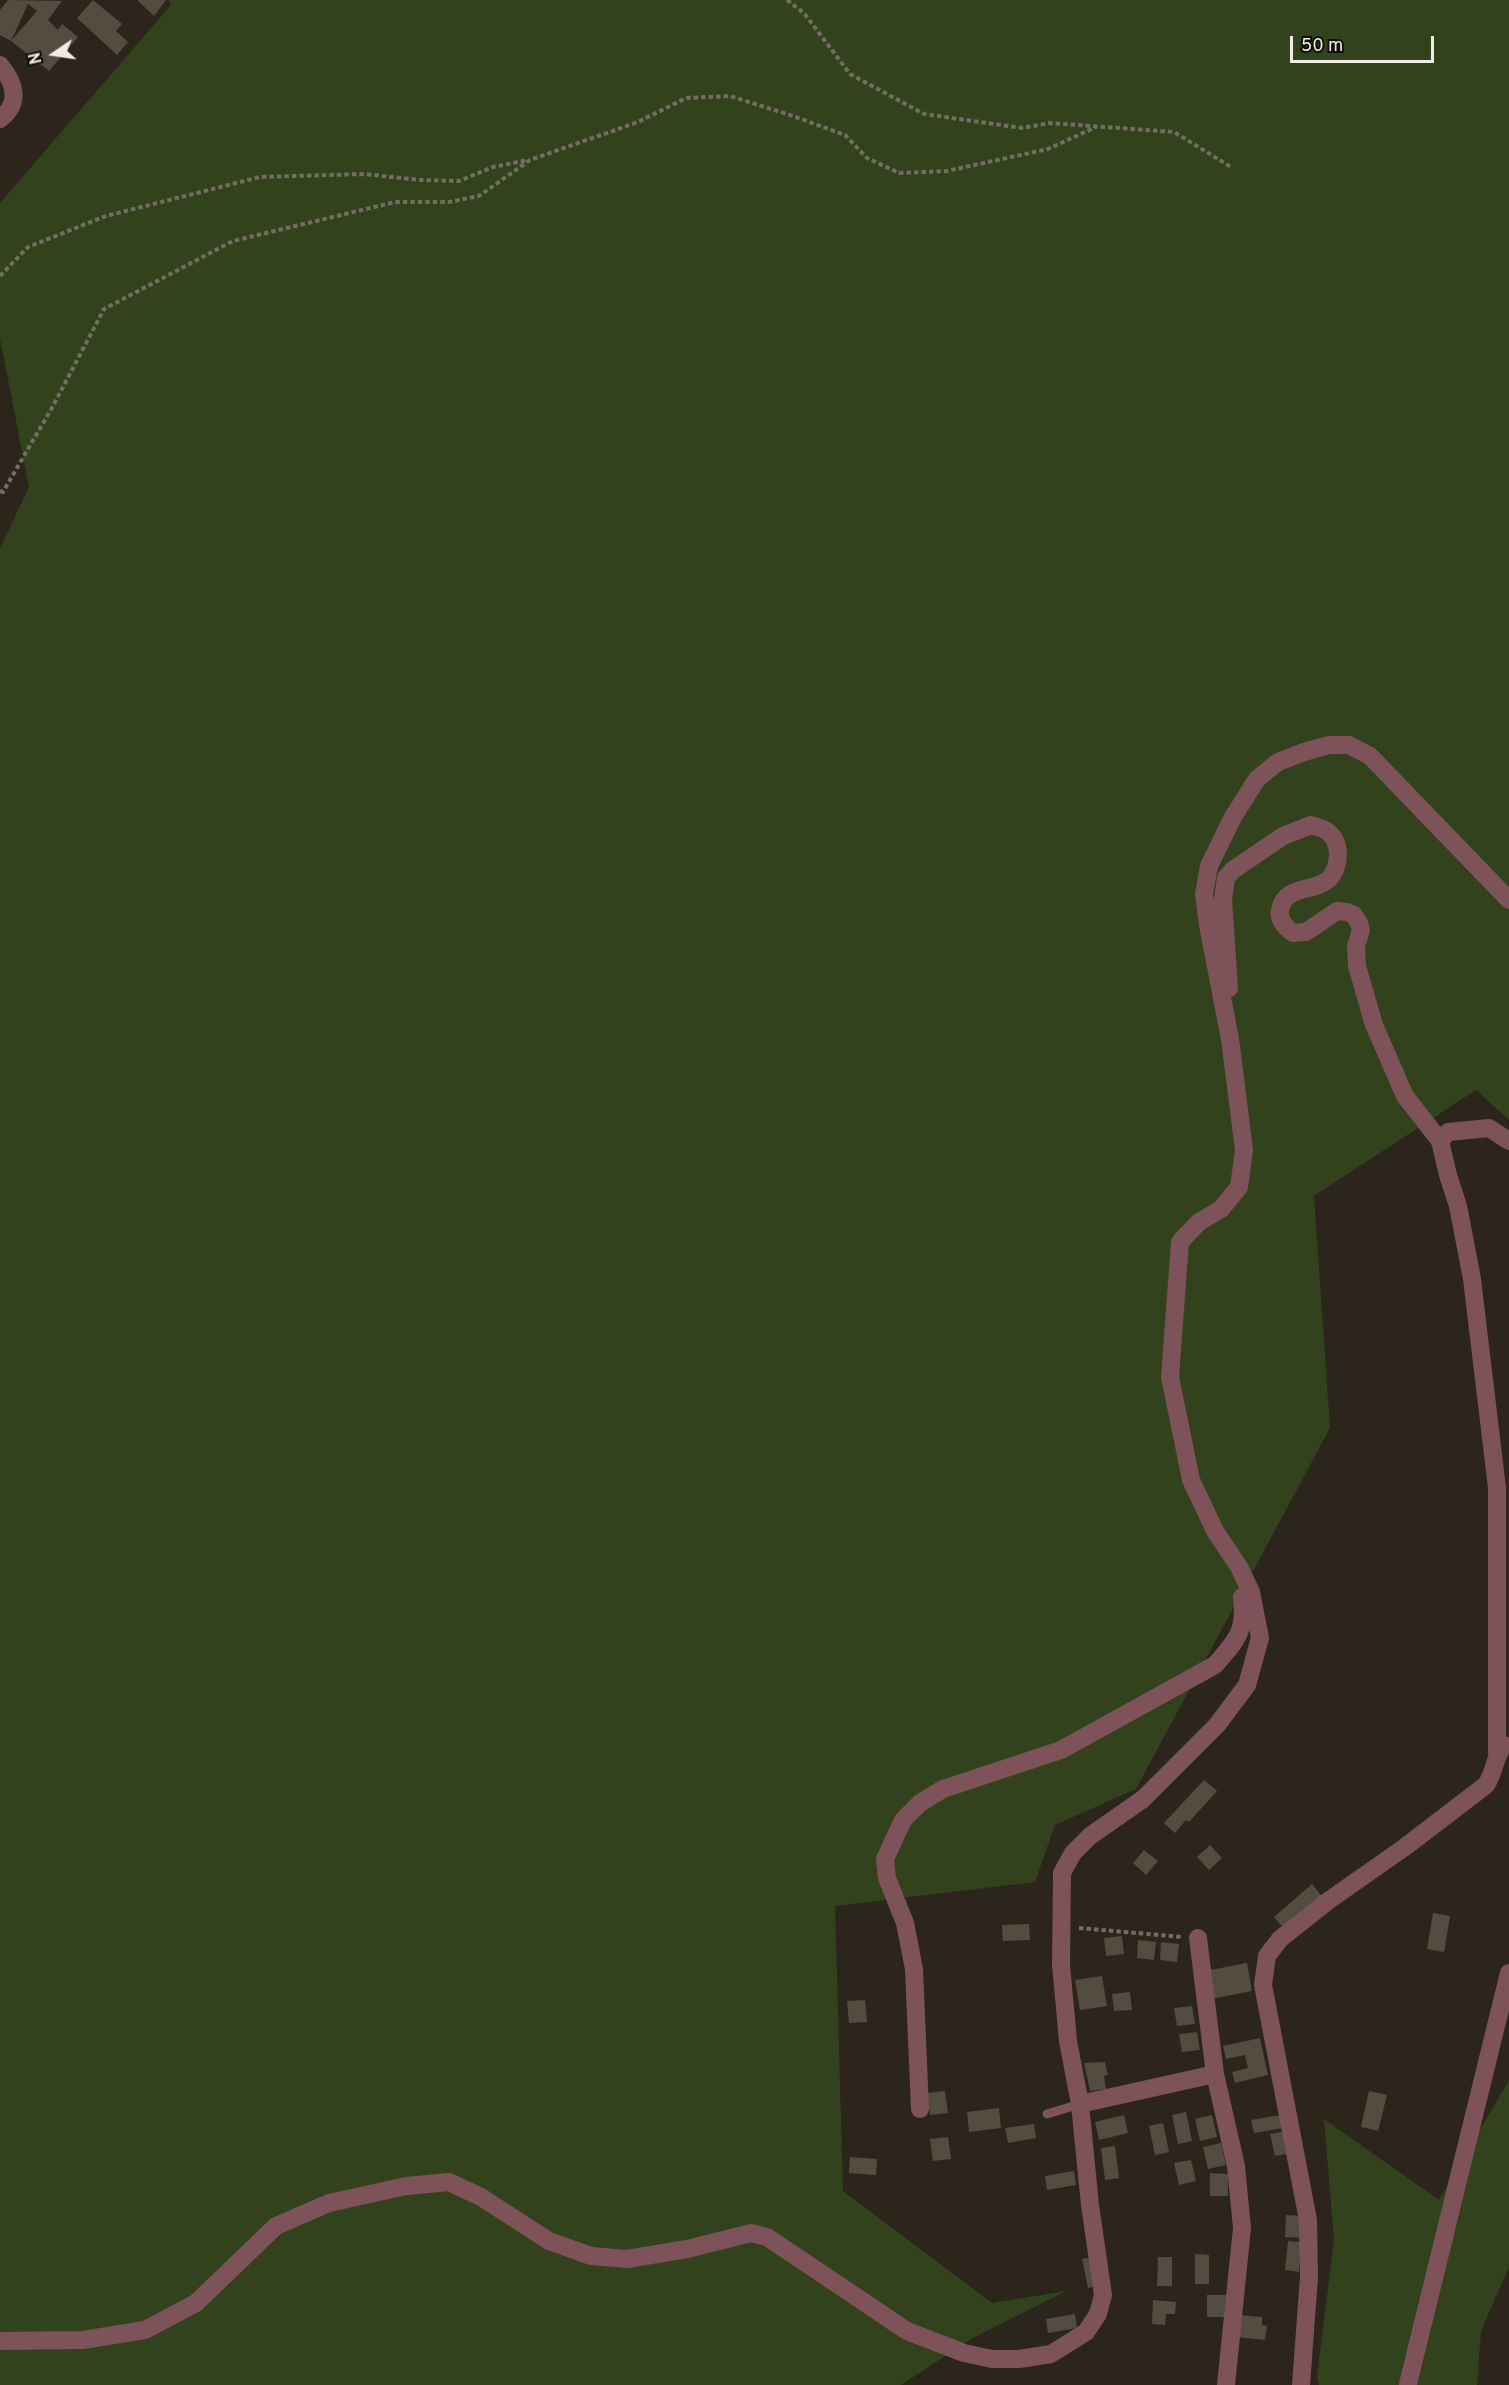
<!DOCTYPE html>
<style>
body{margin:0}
#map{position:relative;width:1509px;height:2385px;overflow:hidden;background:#2b251b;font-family:Overpass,sans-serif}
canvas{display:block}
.north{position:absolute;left:24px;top:24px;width:60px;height:60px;-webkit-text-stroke:4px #110f0a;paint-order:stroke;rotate:257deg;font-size:16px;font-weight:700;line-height:24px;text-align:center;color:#f0ece5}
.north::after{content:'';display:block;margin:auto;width:21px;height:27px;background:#f0ece5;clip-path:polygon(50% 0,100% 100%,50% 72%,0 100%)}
.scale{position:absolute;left:1290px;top:36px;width:144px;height:27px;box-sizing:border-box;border:3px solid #f0ece5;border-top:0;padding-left:8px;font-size:18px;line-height:21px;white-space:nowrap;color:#f0ece5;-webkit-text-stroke:4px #110f0a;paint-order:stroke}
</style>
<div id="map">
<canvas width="1509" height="2385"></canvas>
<div class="north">N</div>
<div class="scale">50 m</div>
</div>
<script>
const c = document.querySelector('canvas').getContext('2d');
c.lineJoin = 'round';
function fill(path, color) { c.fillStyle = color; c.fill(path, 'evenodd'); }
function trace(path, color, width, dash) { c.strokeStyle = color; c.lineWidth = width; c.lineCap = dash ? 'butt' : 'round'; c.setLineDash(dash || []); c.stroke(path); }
const green = new Path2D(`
 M169 0H1509V1120L1476 1090 1314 1196 1330 1428 1136 1789 1055 1825 1035 1882 835 1906 843 2191 992 2303 1066 2291 971 2339 901 2385H0V548L29 487 0 339V203L171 5Z
 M1509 2080V2267L1481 2331 1477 2385H1319L1317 2377 1334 2240 1324 2119 1439 2200Z`);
const building = new Path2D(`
 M8 0 62 1 48 20 58 30 62 24 78 37 49 71 11 41 37 11 28 4 11 41 0 35V10Z
 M93 0 122 24 116 31 128 42 117 55 77 18Z
 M137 0H166L154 16Z
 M1204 1780 1217 1791 1189 1822 1186 1820 1175 1833 1164 1823Z
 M1210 1845 1222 1858 1209 1870 1197 1857Z
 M1144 1850 1158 1861 1146 1875 1133 1863Z
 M1312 1884 1323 1898 1285 1930 1274 1917Z
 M1433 1913 1450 1916 1444 1952 1427 1949Z
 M1029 1924 1030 1940 1003 1941 1002 1925Z
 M1122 1936 1124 1954 1106 1956 1104 1938Z
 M1138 1940 1156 1942 1154 1960 1137 1958Z
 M1161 1942 1179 1944 1177 1962 1160 1960Z
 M1247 1963 1252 1991 1211 1999 1205 1971Z
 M1102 1976 1107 2006 1080 2010 1075 1980Z
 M1130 1992 1132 2010 1114 2011 1112 1994Z
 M865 2000 867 2022 849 2023 847 2001Z
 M1192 2006 1195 2024 1177 2026 1174 2008Z
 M1197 2032 1200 2050 1182 2052 1179 2034Z
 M1260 2038 1268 2075 1235 2083 1232 2072 1248 2068 1245 2055 1226 2059 1223 2046Z
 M1105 2062 1108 2075 1104 2076 1106 2089 1090 2091 1084 2063Z
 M945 2091 948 2113 930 2115 927 2093Z
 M1369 2091 1387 2095 1378 2131 1361 2127Z
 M999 2108 1001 2128 969 2132 967 2112Z
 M1186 2112 1192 2141 1178 2144 1172 2115Z
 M1124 2115 1128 2133 1099 2140 1095 2122Z
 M1212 2115 1217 2137 1200 2141 1195 2119Z
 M1280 2115 1283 2128 1254 2133 1251 2120Z
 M1163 2123 1169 2152 1155 2155 1149 2126Z
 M1034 2124 1036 2138 1008 2143 1005 2128Z
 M1286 2131 1291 2153 1275 2156 1270 2134Z
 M948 2137 951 2159 933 2161 930 2139Z
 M1221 2143 1226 2165 1208 2169 1203 2147Z
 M1115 2146 1119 2178 1105 2180 1101 2148Z
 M850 2157 877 2159 876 2175 849 2173Z
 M1191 2160 1196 2181 1179 2185 1174 2163Z
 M1074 2171 1076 2185 1047 2190 1045 2176Z
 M1210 2173 1228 2174V2196H1210Z
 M1286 2215 1304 2216V2238L1285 2237Z
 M1288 2241 1302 2242 1299 2272 1285 2270Z
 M1195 2254 1209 2255V2284H1195Z
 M1096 2256 1102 2285 1088 2288 1082 2259Z
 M1158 2257H1172V2286H1157Z
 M1207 2295H1226L1225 2317H1207Z
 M1153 2300 1176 2302 1175 2314H1166L1165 2325 1152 2324Z
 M1075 2314 1077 2328 1048 2333 1046 2319Z
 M1238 2315 1262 2317V2325L1267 2326 1265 2340 1236 2337Z`);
const path = new Path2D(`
 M787 0 804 13 850 74 924 114 1022 128 1050 123 1174 132 1231 167
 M0 276 28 247 106 216 260 177 364 174 420 180 459 181 493 167 528 160
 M0 491 3 492 53 406 104 309 233 241 395 202H449L479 196 530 160 638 122 686 98 730 96 793 116 845 135 867 158 899 173 947 171 1048 149 1096 127
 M1079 1928 1182 1937`);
const lane = new Path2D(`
 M1047 2114 1080 2104`);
const street = new Path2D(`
 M0 65C15 83 21 103 0 119
 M1229 988 1223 899 1226 878 1233 870 1283 836 1311 825C1316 827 1324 828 1328 832 1342 843 1340 867 1329 879 1314 893 1285 884 1280 910 1278 920 1286 928 1293 933L1306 932 1337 911 1347 912 1354 915 1359 923 1361 930 1356 946 1357 966 1374 1025 1405 1096 1440 1141 1448 1175 1458 1206 1472 1279 1497 1488V1753
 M1440 1141 1448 1132 1489 1128 1509 1141
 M1198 1938 1215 2074 1236 2166 1242 2228 1226 2385
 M1080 2104 1215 2074
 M920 2109 914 1969 905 1923 887 1878 885 1859 903 1820 920 1803 943 1789 1061 1750 1215 1665C1237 1640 1246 1631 1242 1597
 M0 2341 83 2340 145 2330 196 2303 276 2226 329 2203 406 2186 449 2182 481 2197 549 2241 591 2256 627 2259 687 2249 751 2233 767 2237 907 2331 964 2353 992 2359H1019L1051 2354 1086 2332 1098 2314 1103 2295 1090 2205 1080 2104 1068 2041 1061 1965 1062 1873 1073 1853 1090 1836 1143 1799 1217 1725 1247 1685 1260 1638 1251 1592 1239 1567 1215 1531 1191 1480 1170 1377 1180 1242 1199 1222 1221 1209 1239 1187 1244 1150 1230 1039 1208 925 1204 894 1209 866 1233 817 1257 779 1278 762 1304 752 1329 745H1349L1370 756 1509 900
 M1408 2384 1509 1973
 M1301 2385 1309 2277 1308 2220 1263 1985 1267 1956 1280 1939 1328 1901 1405 1847 1486 1785C1495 1772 1494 1757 1504 1745`);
fill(green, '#32421c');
fill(building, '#534d41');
trace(path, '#736d64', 4, [4.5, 3]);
trace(lane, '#7d5258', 9);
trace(street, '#7d5258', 18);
</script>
